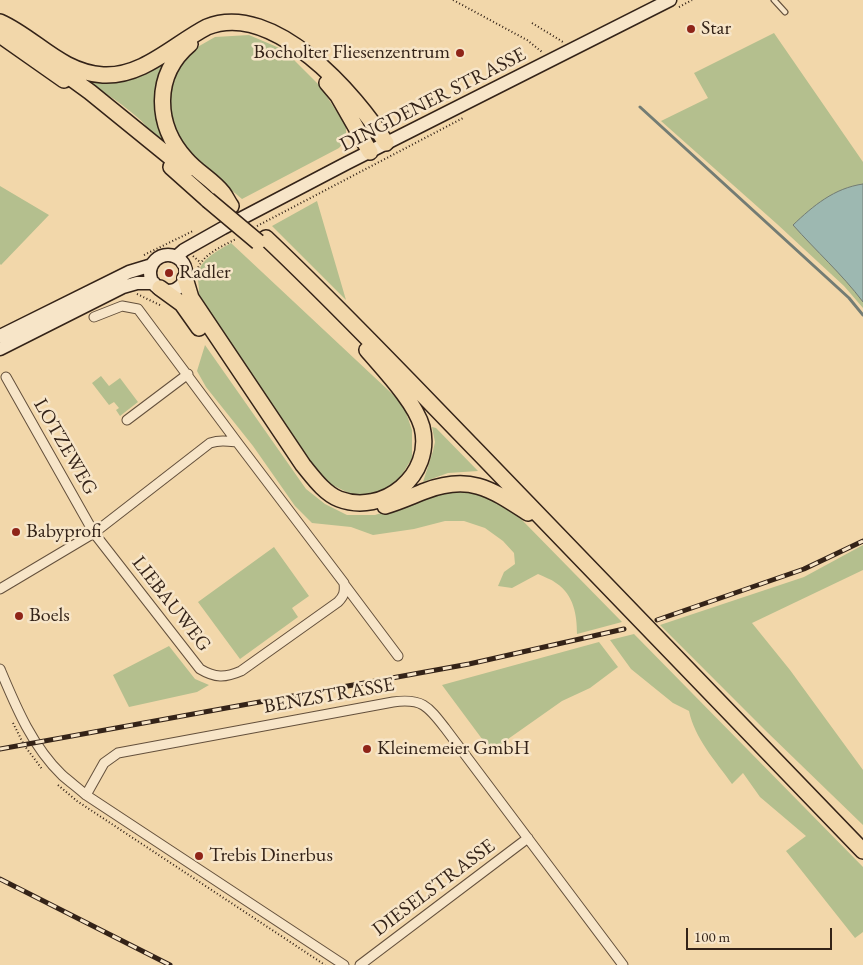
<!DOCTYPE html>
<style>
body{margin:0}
#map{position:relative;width:863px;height:965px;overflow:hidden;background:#f2d7aa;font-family:"EB Garamond",serif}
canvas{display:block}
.scale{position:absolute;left:686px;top:928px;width:146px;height:22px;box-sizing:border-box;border:2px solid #342318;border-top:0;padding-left:6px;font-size:15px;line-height:18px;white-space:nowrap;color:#342318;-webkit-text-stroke:4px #f7e5c8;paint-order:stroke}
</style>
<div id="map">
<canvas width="863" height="965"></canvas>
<div class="scale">100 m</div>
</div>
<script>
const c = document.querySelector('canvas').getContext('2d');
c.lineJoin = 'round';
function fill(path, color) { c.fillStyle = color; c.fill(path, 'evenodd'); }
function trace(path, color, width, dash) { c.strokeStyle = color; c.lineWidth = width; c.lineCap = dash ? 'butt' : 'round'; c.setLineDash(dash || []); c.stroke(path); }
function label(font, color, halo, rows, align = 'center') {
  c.font = font + ' "EB Garamond",serif'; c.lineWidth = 5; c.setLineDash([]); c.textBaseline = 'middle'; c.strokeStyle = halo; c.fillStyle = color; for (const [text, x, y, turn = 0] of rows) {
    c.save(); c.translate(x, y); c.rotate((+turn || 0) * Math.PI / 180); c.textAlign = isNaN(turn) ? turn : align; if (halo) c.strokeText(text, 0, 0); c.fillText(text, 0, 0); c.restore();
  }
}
const green = new Path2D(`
 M774 33 863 162V308L844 286 777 224 661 121 708 98 694 73Z
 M249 35 284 50 320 86 346 126V135L343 143 339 148 242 199 192 157 177 138 170 111 171 78 187 53 215 37Z
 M176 52 160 85 169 145 166 148C153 139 149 127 137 117 119 101 97 88 77 75L90 79Z
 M0 186 49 215 1 265 0 264Z
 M317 201 346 300 272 226Z
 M231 243 403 404 412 430V458L400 478 382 492 355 496 328 483 301 455 196 300C200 291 199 289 198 280 197 260 216 252 231 243Z
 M205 345 306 489 325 504 347 515H375L454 490 492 496 523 521 622 622 577 634C577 615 574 595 556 583 551 579 544 577 538 574L512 588 498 586 504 572 515 564 514 553 503 541 485 528 464 521H445L414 529 373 535 351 527 312 523 295 506 253 446 206 387 197 371Z
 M101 376 109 386 120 378 138 402 120 416 116 410 119 408 114 402 109 405 92 383Z
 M432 427 436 428 478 471 448 473 423 482 433 451 435 442Z
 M863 545V570L752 623 790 670 863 770V825L767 732 660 625 804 577Z
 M274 547 309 596 292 608 298 617 240 659 198 602Z
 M634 634 863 867V932L855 938 786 851 806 836 760 797 743 773 732 784C715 760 695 739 689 711L673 703 631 669 610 640Z
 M599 642 618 667 590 688 562 701 491 751 442 685Z
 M169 646 195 679 209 685 197 692 129 707 113 675Z`);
const water = new Path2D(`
 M863 184V302C842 274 816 251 793 225 813 206 834 188 863 184Z`);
const stream = new Path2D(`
 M640 107 849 298 863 315`);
const path = new Path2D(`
 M453 0 527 40 542 52
 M679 7 692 0
 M532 23 563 42
 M257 226 463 118
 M144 255 193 231
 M193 256 200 262
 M196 274C200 255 221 247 236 239
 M137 294 162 306
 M13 723 24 745 42 769
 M58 785 77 801 325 965`);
const service = new Path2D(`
 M774 0 785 12`);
const minor = new Path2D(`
 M94 317 122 306 138 309 237 442
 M127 420 188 374
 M344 584 398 656
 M0 589 94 533 210 443C220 440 227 441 237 442L344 583C345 592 344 596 338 602L241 671C225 678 215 678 200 669L94 533 6 377
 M0 669C16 707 32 746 62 775 70 782 78 788 86 795L344 965
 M86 795 104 763 118 753 393 702C422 698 428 706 445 728L623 965
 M360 965 528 838`);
const secondary = new Path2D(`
 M150 273a18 18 0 1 1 36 0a18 18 0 1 1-36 0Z
 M176 257 184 250 223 228 347 163 670 0
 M0 336 129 272 152 265
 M0 349 123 287 137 283H154`);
const trunk = new Path2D(`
 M0 22C36 38 60 72 103 75 143 77 174 44 207 27 273 0 357 95 386 143
 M0 35 64 80
 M190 44C153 75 155 125 186 159 197 172 213 180 223 193 226 197 228 202 231 206
 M57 68 90 92 186 170
 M327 83 338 96 370 152
 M171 167 208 200
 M266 238C339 307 408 380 478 452 607 584 734 719 863 851
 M185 278 191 298 303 465C313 477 324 493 339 499 383 516 434 475 422 427 415 402 384 370 367 350
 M160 288 182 304 199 328
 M385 506C399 502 412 496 425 491 470 474 491 489 528 513`);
const rail = new Path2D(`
 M657 620 804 569 863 541
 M0 749 469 664 624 629
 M0 879 170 965`);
const trunkBridge = new Path2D(`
 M208 200 258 242`);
const markers = [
 [691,29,5,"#8f2418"],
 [460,53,5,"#8f2418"],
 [169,273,5,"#8f2418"],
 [16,532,5,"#8f2418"],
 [19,616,5,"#8f2418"],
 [367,749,5,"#8f2418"],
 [199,856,5,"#8f2418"]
];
const poiNames = [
 ["Star",701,29],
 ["Bocholter Fliesenzentrum",450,53,"right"],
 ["Radler",179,273],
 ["Babyprofi",26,532],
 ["Boels",29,616],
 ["Kleinemeier GmbH",377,749],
 ["Trebis Dinerbus",209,856]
];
const streetNames = [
 ["DINGDENER STRASSE",433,100,-27],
 ["LOTZEWEG",65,447,60],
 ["LIEBAUWEG",171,604,52],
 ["BENZSTRASSE",329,696,-10],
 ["DIESELSTRASSE",434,888,-37]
];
fill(green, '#b4bf8e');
fill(water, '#9db8b1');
trace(water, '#737c74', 1);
trace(stream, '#737c74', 3);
trace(service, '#64503c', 7);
trace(minor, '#64503c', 11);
trace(secondary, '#342318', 15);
trace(trunk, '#342318', 18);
trace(path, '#342318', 2, [1, 2.5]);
trace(service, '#f7e5c8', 4.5);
trace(minor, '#f7e5c8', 9);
trace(secondary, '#f7e5c8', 12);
trace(trunk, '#f2d7aa', 15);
trace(rail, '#342318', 5);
trace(rail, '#f7e5c8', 3, [9]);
trace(trunkBridge, '#342318', 18, []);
trace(trunkBridge, '#f2d7aa', 15);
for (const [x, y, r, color] of markers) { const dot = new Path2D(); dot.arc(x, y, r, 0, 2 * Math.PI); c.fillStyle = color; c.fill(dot); trace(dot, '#f7e5c8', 2); }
label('20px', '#342318', '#f7e5c8', poiNames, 'left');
label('20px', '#342318', '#f7e5c8', streetNames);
</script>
